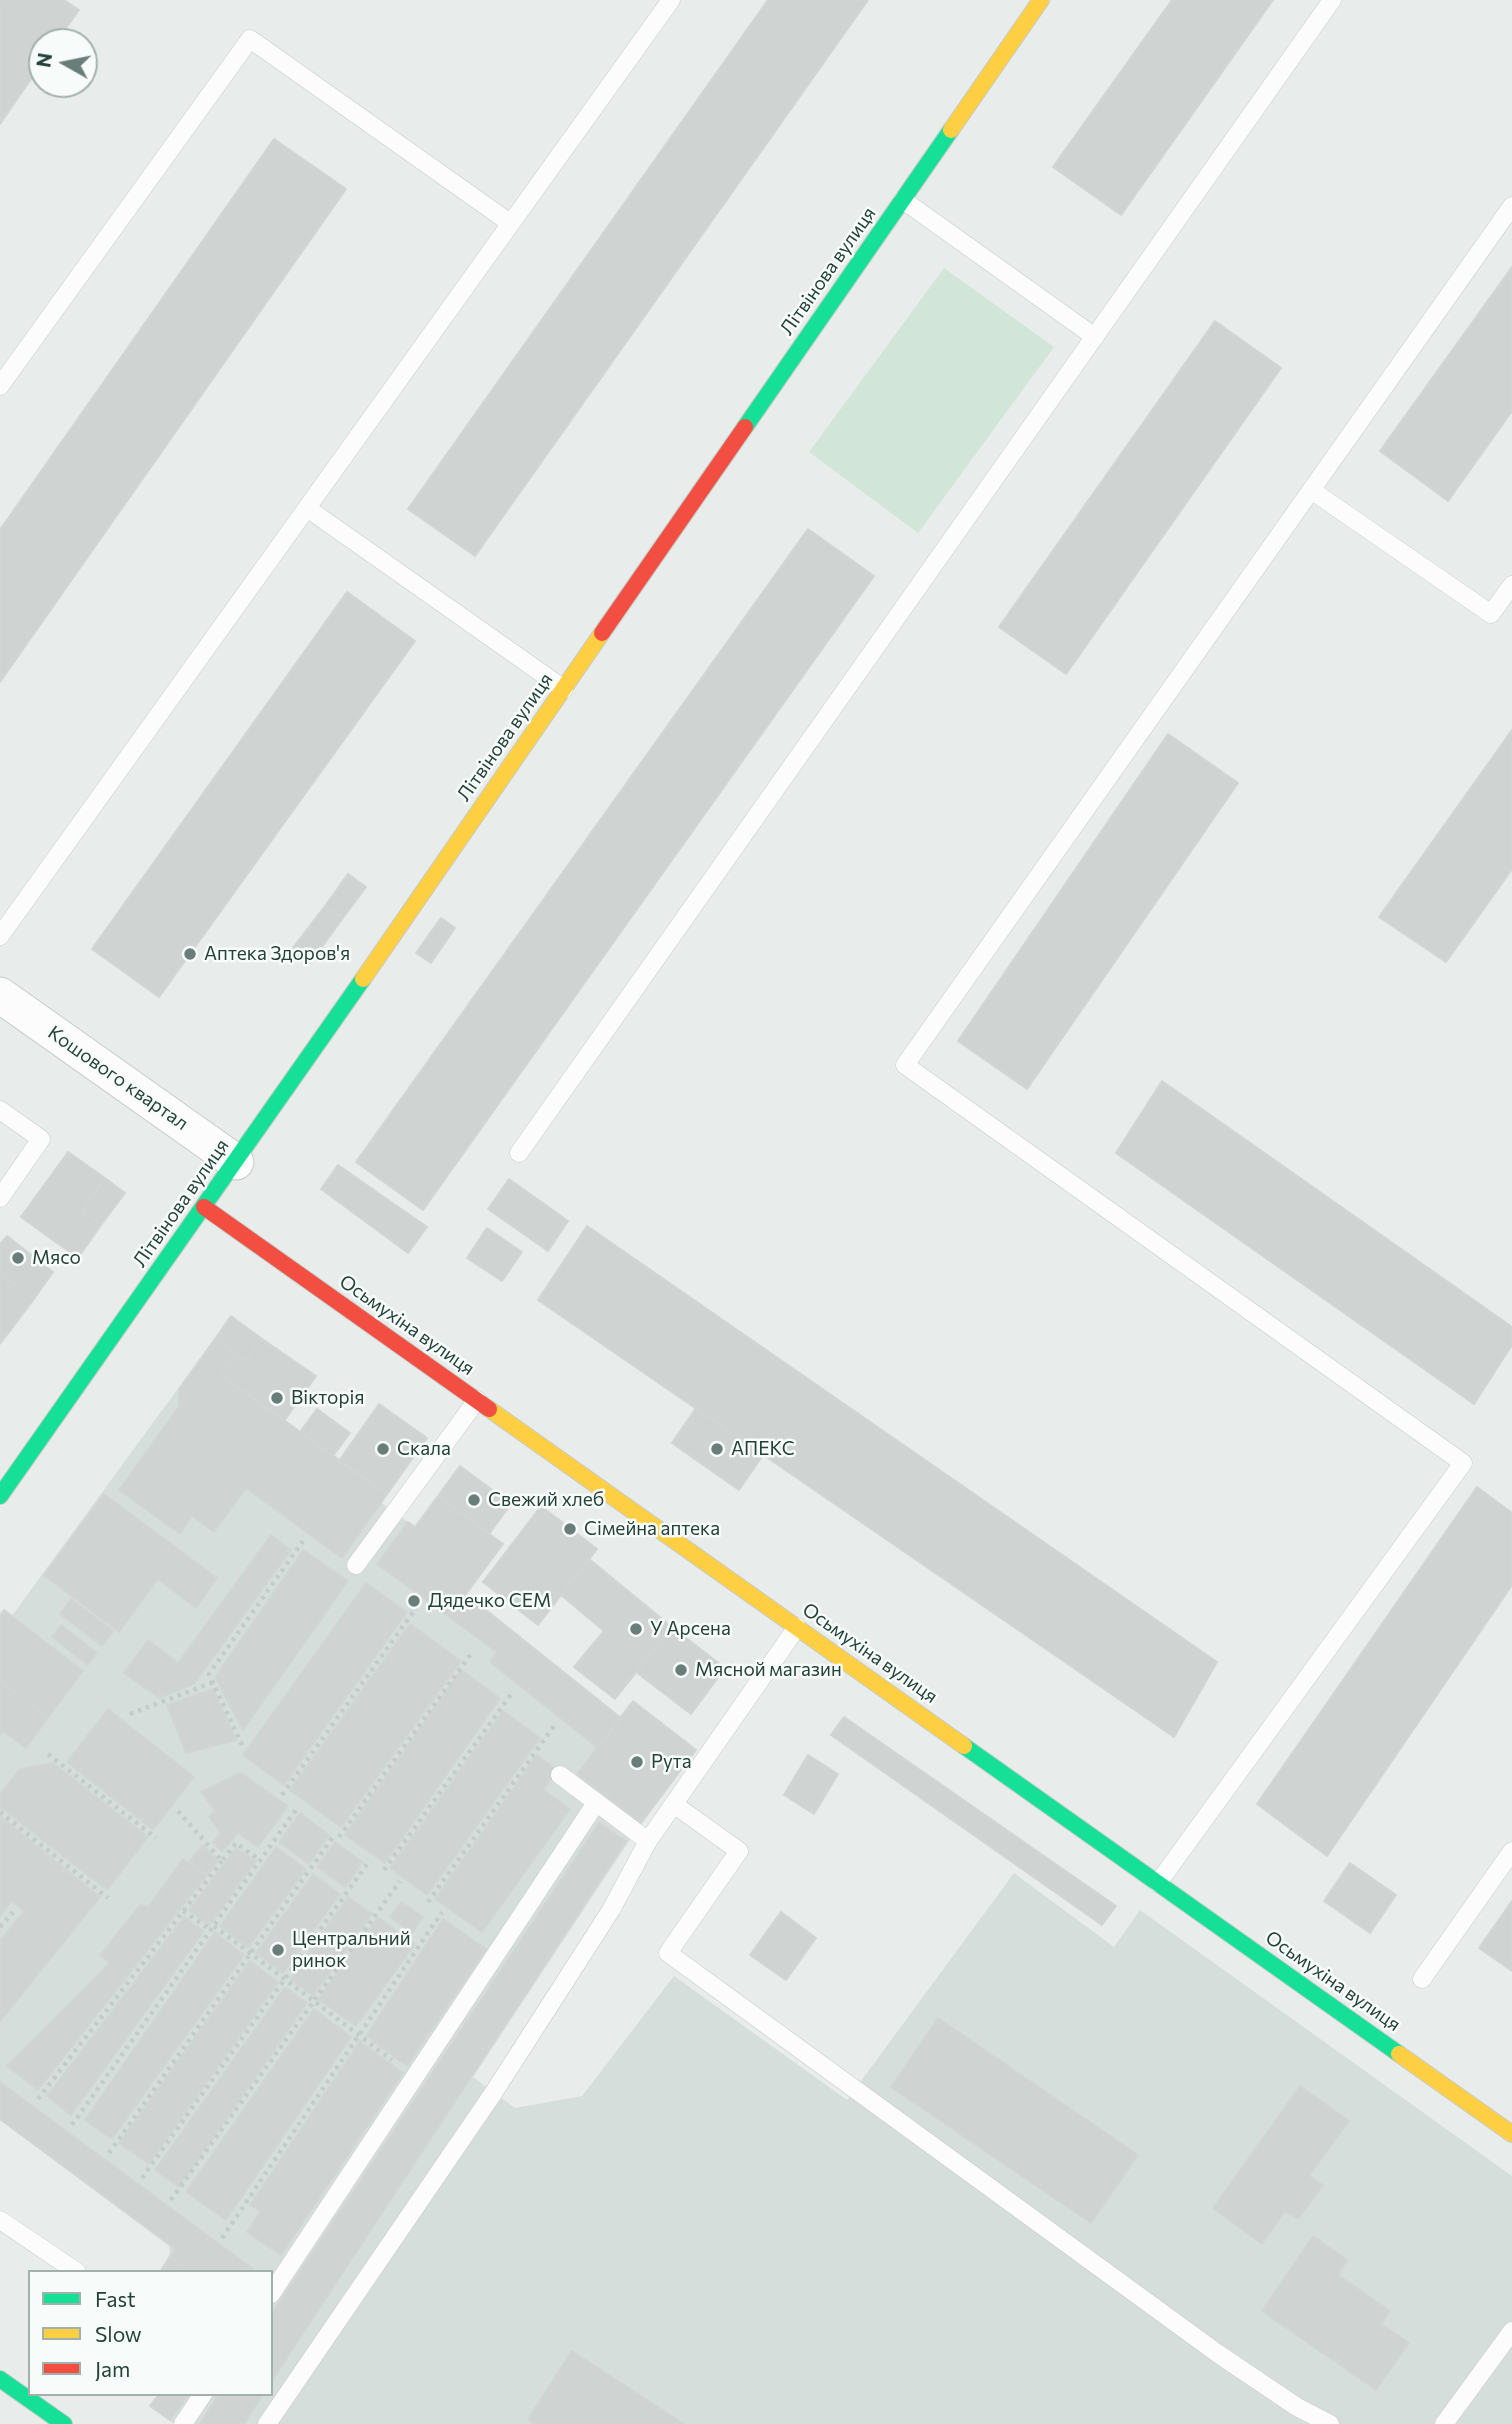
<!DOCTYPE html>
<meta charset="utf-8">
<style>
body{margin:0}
#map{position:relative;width:1512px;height:2424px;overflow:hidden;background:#e8edeb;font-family:Commissioner,sans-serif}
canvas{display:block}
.legend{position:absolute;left:28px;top:2270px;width:245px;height:126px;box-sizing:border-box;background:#f7fbf9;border:2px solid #a3b1ad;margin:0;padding:9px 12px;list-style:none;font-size:21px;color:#24423a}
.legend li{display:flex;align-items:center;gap:14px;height:35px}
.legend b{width:35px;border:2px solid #a3b1ad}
.north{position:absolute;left:28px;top:28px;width:70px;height:70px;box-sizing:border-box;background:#f7fbf9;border:2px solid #a3b1ad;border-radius:50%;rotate:279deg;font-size:19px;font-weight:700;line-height:28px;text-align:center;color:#24423a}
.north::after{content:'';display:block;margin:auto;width:24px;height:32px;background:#697e78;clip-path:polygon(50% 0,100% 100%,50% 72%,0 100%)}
</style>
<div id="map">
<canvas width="1512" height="2424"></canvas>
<ul class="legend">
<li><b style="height:9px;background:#16e098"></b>Fast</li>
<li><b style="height:9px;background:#ffcf43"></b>Slow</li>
<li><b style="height:9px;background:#f24e42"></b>Jam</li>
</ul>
<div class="north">N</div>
</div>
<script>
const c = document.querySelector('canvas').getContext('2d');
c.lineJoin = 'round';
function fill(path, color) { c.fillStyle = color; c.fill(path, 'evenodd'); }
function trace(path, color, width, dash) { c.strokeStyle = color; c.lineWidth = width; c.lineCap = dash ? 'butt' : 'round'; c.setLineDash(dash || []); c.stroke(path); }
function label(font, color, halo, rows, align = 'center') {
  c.font = font + ' Commissioner,sans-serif'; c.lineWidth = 5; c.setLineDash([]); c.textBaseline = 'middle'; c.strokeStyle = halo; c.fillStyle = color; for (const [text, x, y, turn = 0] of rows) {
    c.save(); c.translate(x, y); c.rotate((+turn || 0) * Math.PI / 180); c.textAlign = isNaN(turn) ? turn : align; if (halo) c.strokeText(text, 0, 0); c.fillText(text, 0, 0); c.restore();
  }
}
const built = new Path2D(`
 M231 1316 316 1376 284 1421 339 1460 379 1404 427 1438 382 1503 480 1575 466 1594 620 1718 633 1701 696 1750 641 1823 473 2077 515 2108 582 2096 674 1976 847 2100 1014 1873 1114 1947 1140 1910 1512 2176V2424H174L150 2406 159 2394H271V2272H160L170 2256 169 2246 0 2120V1632Z`);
const green = new Path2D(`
 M944 268 1054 347 918 533 809 452Z`);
const building = new Path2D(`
 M0 0H64L79 10 56 42H42V63L0 124Z
 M768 0H868L475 556 408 509Z
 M1172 0H1273L1121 215 1053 167Z
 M274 139 346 189 0 682V530Z
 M1512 267V411L1448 501 1380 451Z
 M1215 321 1281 368 1066 674 999 627Z
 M808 529 874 576 423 1210 356 1162Z
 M347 592 415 641 159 997 92 949Z
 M1512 730V869L1446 962 1379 917Z
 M1168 734 1238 783 1027 1089 958 1041Z
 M348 874 366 887 343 918 325 906Z
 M325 906 343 918 310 963 292 949Z
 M441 918 455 928 431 963 416 953Z
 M1162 1081 1512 1327V1345L1474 1404 1116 1153Z
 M68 1152 105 1178 82 1211 101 1225 78 1258 21 1217Z
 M338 1165 427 1227 408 1253 321 1189Z
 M105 1178 125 1193 101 1225 82 1211Z
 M509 1179 568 1221 548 1251 488 1209Z
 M587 1226 1217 1662 1174 1737 538 1300Z
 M487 1228 522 1252 502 1281 467 1258Z
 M7 1236 53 1272 34 1299 0 1274V1244Z
 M0 1274 34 1299 0 1344Z
 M231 1316 262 1339 246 1361 215 1339Z
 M215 1339 236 1354 221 1375 387 1494 342 1558 246 1488 214 1532 192 1516 180 1534 119 1490 179 1406V1389Z
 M262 1339 316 1376 284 1421 221 1375 236 1354 246 1361Z
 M379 1404 427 1438 387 1494 339 1461Z
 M696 1408 763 1455 739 1490 672 1443Z
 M317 1409 350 1433 333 1456 300 1432Z
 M460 1466 511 1504 489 1534 438 1496Z
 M1477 1487 1512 1513V1585L1327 1856 1257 1804Z
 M104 1494 217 1578 196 1608 158 1579 119 1632 44 1575Z
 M438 1496 503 1544 466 1594 621 1718 598 1748 490 1662 497 1652 377 1564 408 1522 415 1527Z
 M541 1506 597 1549 538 1625 483 1582Z
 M271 1535 291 1550 194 1684 159 1698 124 1673 148 1640 178 1663Z
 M303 1550 348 1581 243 1730 215 1677Z
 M589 1559 672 1627 615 1699 574 1667 604 1631 561 1595Z
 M366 1583 407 1612 284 1785 243 1755Z
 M71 1599 113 1631 102 1646 60 1614Z
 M4 1610 83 1671 48 1718 0 1681V1616Z
 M410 1624 461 1661 341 1827 290 1790Z
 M61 1625 97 1653 88 1665 52 1637Z
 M672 1627 725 1668 691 1714 636 1672Z
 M461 1670 500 1698 385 1863 345 1835Z
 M0 1681 48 1718 26 1748 3 1731 0 1735Z
 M213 1689 236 1740 186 1753 167 1705Z
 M633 1701 696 1750 641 1823 577 1774Z
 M108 1709 194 1777 153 1830 67 1762Z
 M503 1711 540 1738 427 1895 390 1868Z
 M844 1717 1116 1906 1102 1925 831 1735Z
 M537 1755 557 1770 543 1790 570 1809 482 1932 435 1899Z
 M808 1755 838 1774 814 1814 784 1795Z
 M53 1763 148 1837 107 1890 0 1807V1794L20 1769Z
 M241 1773 288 1806 258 1847 238 1833 222 1852 213 1842 221 1833 209 1817 215 1811 201 1792Z
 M300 1813 329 1835 309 1864 279 1842Z
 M0 1816 100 1897 0 2021V1941L24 1911 12 1901 0 1916Z
 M599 1823 626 1841 271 2382V2315Z
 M335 1842 363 1862 345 1887 317 1867Z
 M203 1845 218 1861 207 1875 190 1861Z
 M276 1847 306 1869 248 1948 220 1926Z
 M236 1848 256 1861 209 1926 189 1910Z
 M183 1859 206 1876 38 2090 7 2066 110 1963 100 1955 140 1905 148 1907Z
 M1350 1863 1396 1895 1370 1933 1324 1901Z
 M313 1874 340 1894 283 1973 256 1953Z
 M348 1897 372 1914 313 1996 290 1979Z
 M1512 1901V1971L1479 1948Z
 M401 1902 423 1917 412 1933 390 1917Z
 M781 1912 816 1938 786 1980 750 1955Z
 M184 1917 204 1931 71 2115 47 2096Z
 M378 1917 415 1944 356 2026 318 1999Z
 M443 1919 486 1949 407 2066 366 2036Z
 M215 1932 244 1955 112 2139 85 2120Z
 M250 1961 278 1982 149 2164 119 2143Z
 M285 1987 307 2003 179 2187 155 2170Z
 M314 2009 351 2037 226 2220 186 2192Z
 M938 2018 1138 2155 1091 2223 891 2087Z
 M360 2041 403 2073 281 2255 247 2232 261 2211 250 2205Z
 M0 2082 253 2269 191 2272 170 2256 176 2249 0 2119Z
 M1300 2086 1349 2121 1309 2176 1323 2185 1298 2219 1285 2211 1262 2244 1213 2208Z
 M1313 2236 1347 2260 1338 2275 1390 2311 1381 2324 1409 2343 1376 2390 1262 2311Z
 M170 2256 191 2272H160Z
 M572 2351 684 2424H535L528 2419Z
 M159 2394H189L170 2420 150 2406Z
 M219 2394H263L244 2424H200Z`);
const path = new Path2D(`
 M130 1714 214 1682
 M242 1745 209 1674 303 1541
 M48 1754 156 1838
 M282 1795 416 1608
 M178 1811 222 1861 236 1843 260 1860
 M0 1812 108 1898
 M339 1837 470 1655
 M384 1870 512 1693
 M428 1902 554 1726
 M183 1911 211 1930
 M214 1926 392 2060
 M0 1927 13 1912
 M38 2099 222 1861
 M72 2125 298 1807
 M109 2153 335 1834
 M142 2178 370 1860
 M171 2200 400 1881
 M222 2238 442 1912`);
const lane = new Path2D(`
 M903 200 1095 337
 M0 386 250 39 510 223
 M1311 490 1491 614 1512 585
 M307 508 564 689
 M0 936 671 0
 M0 1110 41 1139 0 1198
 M519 1153 1332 0
 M356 1565 477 1400
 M560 1775 648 1841
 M675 1805 739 1851 668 1953 1217 2353 1297 2407 1330 2424
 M1158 1883 1463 1463 905 1065 1512 206
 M1422 1979 1512 1851
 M0 2220 77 2272
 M271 2294 596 1803
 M183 2424 203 2394
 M267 2424 494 2092 611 1910 648 1841 797 1627
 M1444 2424 1512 2331`);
const street = new Path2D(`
 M0 995 236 1162`);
const fast = new Path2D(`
 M745 427 951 130
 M0 1496 363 979
 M964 1746 1399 2054
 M0 2379 64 2424`);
const slow = new Path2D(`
 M951 130 1041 0
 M363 979 602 633
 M489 1409 964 1746
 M1399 2054 1512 2134`);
const jam = new Path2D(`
 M602 633 745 427
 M204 1207 489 1409`);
const markers = [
 [190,954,7,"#697e78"],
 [18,1258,7,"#697e78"],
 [277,1398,7,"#697e78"],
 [383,1449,7,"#697e78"],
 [717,1449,7,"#697e78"],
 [474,1500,7,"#697e78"],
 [570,1529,7,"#697e78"],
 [414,1601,7,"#697e78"],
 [636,1629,7,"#697e78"],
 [681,1670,7,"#697e78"],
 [637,1762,7,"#697e78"],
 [278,1950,7,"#697e78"]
];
const streetNames = [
 ["Літвінова вулиця",828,271,-55],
 ["Літвінова вулиця",505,737,-55],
 ["Кошового квартал",118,1078,35],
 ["Літвінова вулиця",181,1203,-55],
 ["Осьмухіна вулиця",407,1325,35],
 ["Осьмухіна вулиця",870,1653,35],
 ["Осьмухіна вулиця",1333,1981,35]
];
const poiNames = [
 ["Аптека Здоров'я",204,954],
 ["Мясо",32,1258],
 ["Вікторія",291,1398],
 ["Скала",397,1449],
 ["АПЕКС",731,1449],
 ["Свежий хлеб",488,1500],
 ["Сімейна аптека",584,1529],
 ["Дядечко СЕМ",428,1601],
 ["У Арсена",650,1629],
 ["Мясной магазин",695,1670],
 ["Рута",651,1762],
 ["Центральний",292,1939],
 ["ринок",292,1961]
];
fill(built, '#d6dedb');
fill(green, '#d1e6d8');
fill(building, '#cfd4d2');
trace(building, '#d1d6d4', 2);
trace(lane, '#c5cac8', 19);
trace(street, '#c5cac8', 37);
trace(fast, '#c3cbc8', 18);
trace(slow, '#c3cbc8', 18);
trace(jam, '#c3cbc8', 18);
trace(path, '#c3ccca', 4.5, [3.5, 5]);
trace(lane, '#fcfcfc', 18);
trace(street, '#fcfcfc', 35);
trace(fast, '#16e098', 16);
trace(slow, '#ffcf43', 16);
trace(jam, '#f24e42', 16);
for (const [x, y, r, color] of markers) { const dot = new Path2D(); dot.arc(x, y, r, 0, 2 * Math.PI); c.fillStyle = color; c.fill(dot); trace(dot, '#f7fbf9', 2.5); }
label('19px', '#24423a', '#f7fbf9', streetNames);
label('19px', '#24423a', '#f7fbf9', poiNames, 'left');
</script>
